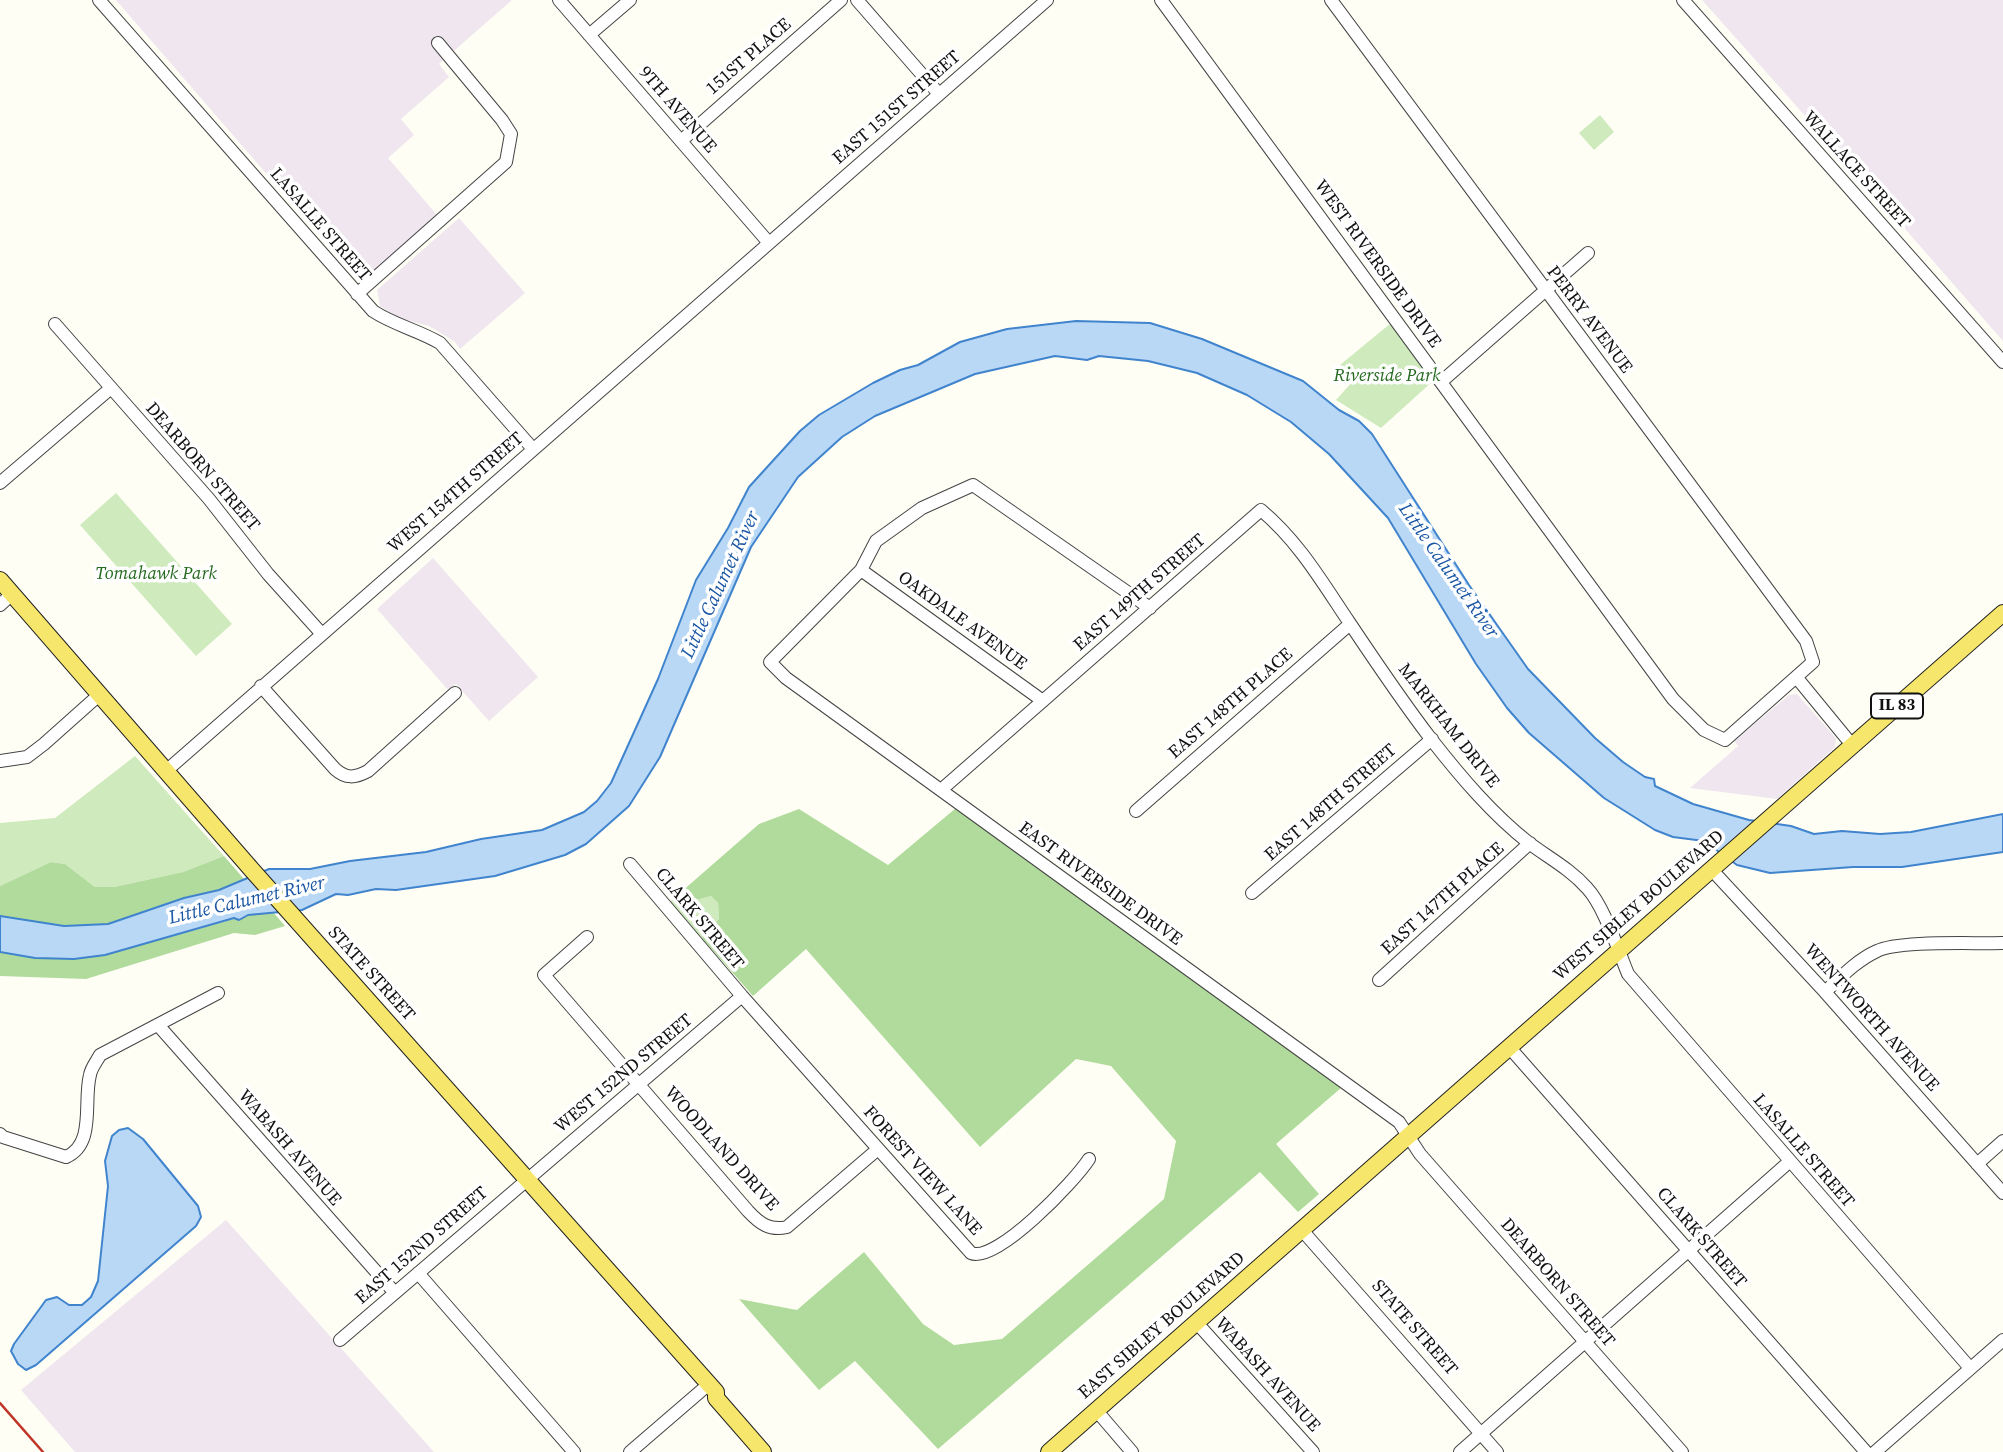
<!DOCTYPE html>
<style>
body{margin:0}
canvas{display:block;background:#fffef5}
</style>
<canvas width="2003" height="1452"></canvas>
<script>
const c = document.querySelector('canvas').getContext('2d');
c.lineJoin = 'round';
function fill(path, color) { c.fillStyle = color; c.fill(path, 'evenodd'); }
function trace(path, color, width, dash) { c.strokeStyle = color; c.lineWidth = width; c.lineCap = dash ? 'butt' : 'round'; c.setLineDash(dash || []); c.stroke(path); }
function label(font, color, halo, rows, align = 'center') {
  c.font = font + ' "Source Serif 4",serif'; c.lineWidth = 7; c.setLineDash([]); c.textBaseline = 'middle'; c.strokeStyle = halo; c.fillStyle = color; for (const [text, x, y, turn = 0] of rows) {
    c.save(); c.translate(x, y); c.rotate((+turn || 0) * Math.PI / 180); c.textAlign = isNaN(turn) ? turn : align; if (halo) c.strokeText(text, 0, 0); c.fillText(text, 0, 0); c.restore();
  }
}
const industrial = new Path2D(`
 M116 0H512L439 64 449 77 401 119 414 135 388 158 437 215 360 282Z
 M1702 0H2003V341L1871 190Z
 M459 218 525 293 460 349 454 341 429 326 401 319 380 306 377 290Z
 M433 558 538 677 489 721 456 684 448 690 377 609Z
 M1797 694 1836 738 1835 747 1777 799 1690 788 1738 746 1734 741 1789 695Z
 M226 1220 434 1452H75L21 1390Z`);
const green = new Path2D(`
 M1600 115 1614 132 1594 150 1579 133Z
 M1391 323 1433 381 1381 428 1336 400 1353 381 1340 365Z
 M116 493 232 624 196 656 80 525Z
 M135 756 224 856 183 872 114 887H95L65 864 51 862 0 886V823L55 818Z
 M711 896 718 903 719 919 702 938 669 902 673 899 682 904Z`);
const forest = new Path2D(`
 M956 808 1341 1088 1276 1144 1319 1194 1298 1212 1260 1172 938 1449 855 1361 819 1390 739 1299 797 1310 864 1252 923 1324 954 1345 1002 1339 1164 1199 1176 1141 1111 1066 1076 1059 980 1147 806 949 753 996 702 938 719 919 718 903 711 896 682 904 673 899 759 824 799 809 888 865Z
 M224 856 244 879 219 890 184 898 108 924 64 926 0 916V886L51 862 65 864 95 887H114L183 872Z
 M273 912 285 926 255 935 234 933 86 979 0 976V952L35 958 74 959 105 955 248 915Z`);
const water = new Path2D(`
 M1076 321 1150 323 1202 339 1303 381 1339 410 1359 421 1372 434 1469 585 1528 669 1595 738 1623 762 1645 777 1654 779 1655 786 1693 804 1749 820 1791 826 1814 834 1842 831 1880 834 1911 832 2003 814V852L1902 867H1853L1770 873 1737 865 1704 841 1673 837 1655 830 1604 798 1529 733 1507 708 1476 664 1388 518 1329 454 1291 422 1247 395 1197 373 1148 361 1099 356 1087 360 1055 356 975 374 875 416 842 437 798 477 751 547 660 757 629 806 586 844 565 855 495 876 396 890 376 889 348 895 336 894 302 910 248 915 239 920 234 918 105 955 74 959 35 958 0 952V916L64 926 108 924 184 898 219 890 269 869H310L350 861 426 852 481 839 542 830 584 812 597 801 611 783 658 679 696 580 728 528 749 487 800 431 819 415 873 383 900 370 918 365 960 342 1007 329Z
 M128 1128 143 1139 198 1206 201 1217 196 1226 36 1365 26 1370 18 1364 11 1351 14 1344 46 1300 57 1297 69 1305H82L91 1297 98 1281 108 1186 105 1161 112 1136 119 1130Z`);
const minor = new Path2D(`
 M99 0 373 311C394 325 418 330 440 343L533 449
 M559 0 769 243
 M857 0 939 94
 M1161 0 1673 699 1704 730 1725 740 1813 662 1806 641 1331 0
 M1683 0 2003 362
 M589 35 630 0
 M681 141 841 0
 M357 294 506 162 511 134 502 120 438 43
 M55 324 209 499 268 574 321 633
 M1441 382 1588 253
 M0 483 111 388
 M861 570 1043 701
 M0 605 12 594
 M1150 608 973 485 922 508 876 541 861 570 770 662 786 678 1399 1122 1420 1154 1682 1452
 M1797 678 1852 745
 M261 686 335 769C346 779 355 778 368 771L455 693
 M0 761 27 757 44 744 99 695
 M166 771 1047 0
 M941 790 1261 510C1299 542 1322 582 1349 622 1375 661 1402 701 1431 739 1460 776 1492 814 1529 843 1549 858 1570 869 1587 888 1604 906 1618 950 1628 974L1970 1368
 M1136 811 1350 624
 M630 864 742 996 971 1253C996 1264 1075 1181 1089 1159
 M1711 869 1825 992 2003 1193
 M1252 893 1432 739
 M587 937 544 975 748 1211C760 1224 770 1231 787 1227L878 1149
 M1379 980 1530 843
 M1825 992C1841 977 1857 960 1877 951 1899 940 1974 944 2003 943
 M158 1025 395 1293
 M1509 1047 1866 1452
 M0 1134 3 1137 66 1157C96 1144 83 1101 90 1075 91 1068 97 1061 100 1055L218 993
 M1977 1164 2003 1141
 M1301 1229 1497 1452
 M418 1273 574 1452
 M1196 1322 1313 1452
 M340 1340 742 996
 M1096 1410 1132 1452
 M630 1452 709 1384
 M1460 1452 1789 1162
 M1875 1452 2003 1340`);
const major = new Path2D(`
 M0 580 252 870 716 1392V1398L763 1452
 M1049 1452 2003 613`);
const rail = new Path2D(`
 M0 1403 43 1452`);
const shields = [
 [1897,706,52]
];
const shieldNames = [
 ["IL 83",1897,706]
];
const streetNames = [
 ["151ST PLACE",749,57,-41],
 ["EAST 151ST STREET",897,108,-41],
 ["9TH AVENUE",677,110,49],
 ["WALLACE STREET",1856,170,48],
 ["LASALLE STREET",320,225,49],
 ["WEST RIVERSIDE DRIVE",1377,264,54],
 ["PERRY AVENUE",1589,320,53],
 ["DEARBORN STREET",202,467,49],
 ["WEST 154TH STREET",456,493,-41],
 ["EAST 149TH STREET",1140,593,-41],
 ["OAKDALE AVENUE",962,621,36],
 ["EAST 148TH PLACE",1231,704,-41],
 ["MARKHAM DRIVE",1448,726,52],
 ["EAST 148TH STREET",1331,803,-41],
 ["EAST RIVERSIDE DRIVE",1100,884,36],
 ["EAST 147TH PLACE",1443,899,-42],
 ["WEST SIBLEY BOULEVARD",1639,906,-41],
 ["CLARK STREET",699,919,50],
 ["STATE STREET",371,974,48],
 ["WENTWORTH AVENUE",1871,1018,48],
 ["WEST 152ND STREET",624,1074,-40],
 ["WABASH AVENUE",289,1148,49],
 ["WOODLAND DRIVE",721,1149,48],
 ["LASALLE STREET",1803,1151,49],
 ["FOREST VIEW LANE",922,1171,48],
 ["CLARK STREET",1701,1238,49],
 ["EAST 152ND STREET",422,1246,-41],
 ["DEARBORN STREET",1557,1283,49],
 ["EAST SIBLEY BOULEVARD",1162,1326,-41],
 ["STATE STREET",1414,1328,49],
 ["WABASH AVENUE",1267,1375,48]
];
const parkNames = [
 ["Riverside Park",1387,376],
 ["Tomahawk Park",156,574]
];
const waterNames = [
 ["Little Calumet River",1448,571,55],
 ["Little Calumet River",721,585,-65],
 ["Little Calumet River",247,901,-13]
];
fill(industrial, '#efe6ef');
fill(green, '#cfeabd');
fill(forest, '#b1db9c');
fill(water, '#b9d8f6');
trace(water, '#4084cd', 2);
trace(minor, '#444', 14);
trace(major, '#222', 18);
trace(minor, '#fff', 12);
trace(major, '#f7e66c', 16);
trace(rail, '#c13428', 2.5);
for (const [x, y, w] of shields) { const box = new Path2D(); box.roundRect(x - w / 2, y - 12.5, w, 25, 5); c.fillStyle = '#fff'; c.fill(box); trace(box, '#111', 2); }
label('bold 16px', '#111', null, shieldNames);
label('18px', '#111', '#fff', streetNames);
label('italic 18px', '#266a20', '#fff', parkNames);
label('italic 19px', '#1956a4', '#fff', waterNames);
</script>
